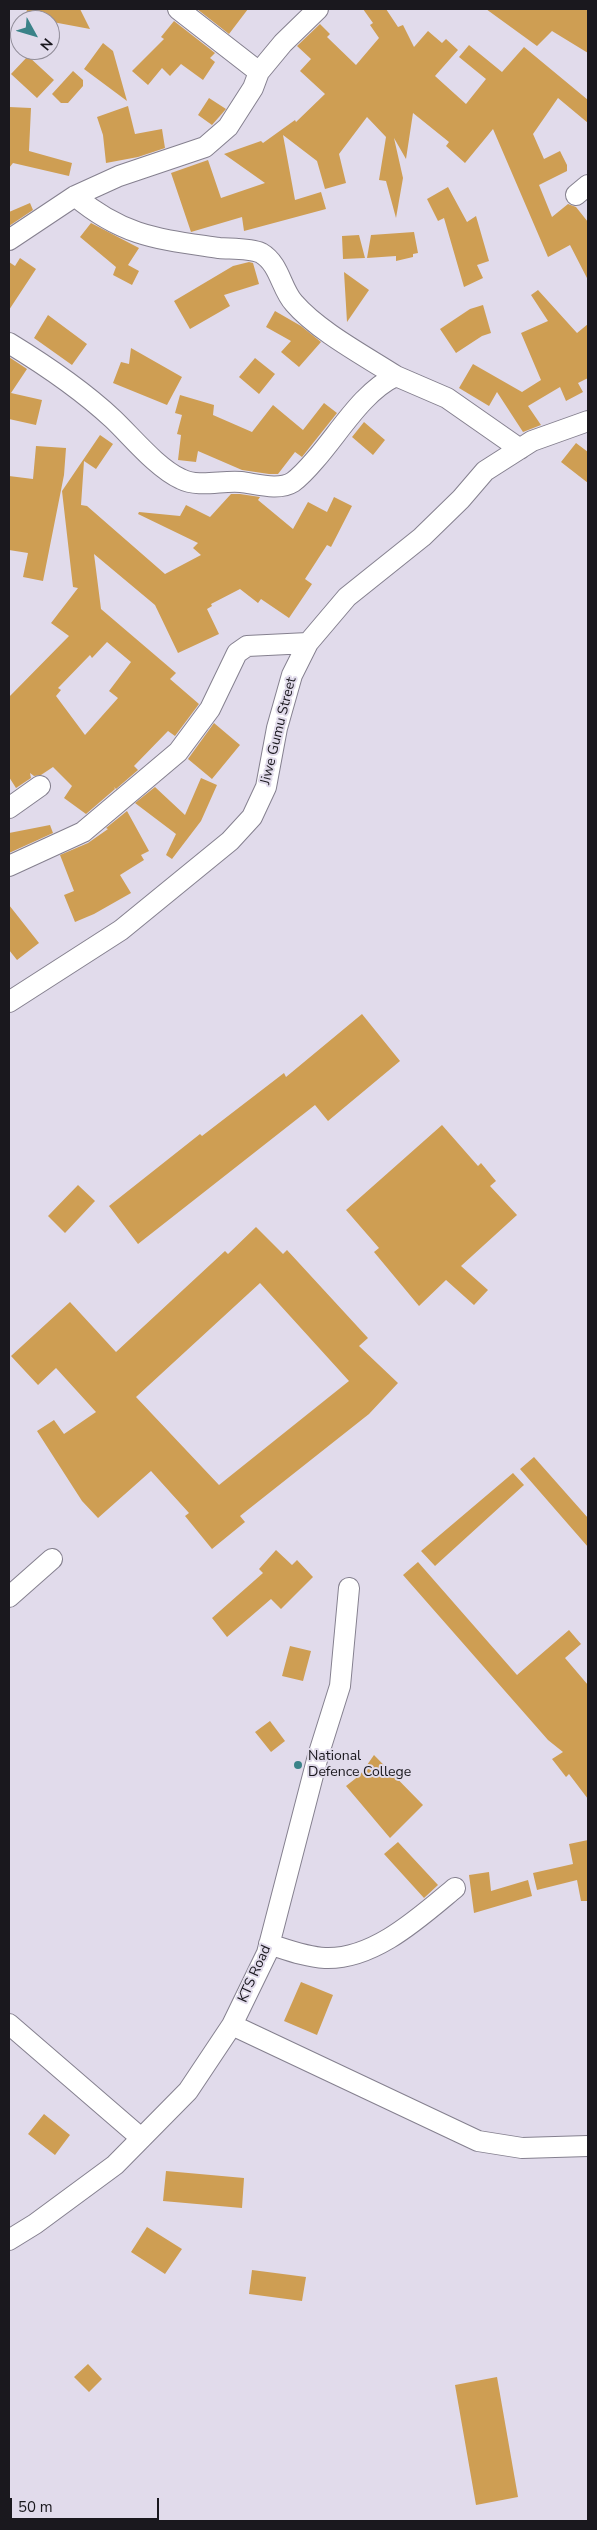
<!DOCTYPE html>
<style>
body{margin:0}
#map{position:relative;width:597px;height:2530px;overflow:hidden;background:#e1dbeb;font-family:"Nunito Sans",sans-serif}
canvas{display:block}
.frame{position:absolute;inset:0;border:10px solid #1a181e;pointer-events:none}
.north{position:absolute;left:10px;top:10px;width:50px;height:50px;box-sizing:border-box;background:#e1dbeb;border:1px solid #918d99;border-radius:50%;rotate:129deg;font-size:14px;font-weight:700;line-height:20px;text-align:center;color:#1a181e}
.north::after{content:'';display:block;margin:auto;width:18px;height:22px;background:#3a8288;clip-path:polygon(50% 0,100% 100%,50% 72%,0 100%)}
.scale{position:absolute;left:10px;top:2498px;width:149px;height:22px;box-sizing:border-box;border:2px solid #1a181e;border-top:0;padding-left:6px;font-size:15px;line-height:18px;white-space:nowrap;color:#1a181e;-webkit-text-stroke:4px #e1dbeb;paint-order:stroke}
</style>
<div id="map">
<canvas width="597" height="2530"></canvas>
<div class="frame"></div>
<div class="north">N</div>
<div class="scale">50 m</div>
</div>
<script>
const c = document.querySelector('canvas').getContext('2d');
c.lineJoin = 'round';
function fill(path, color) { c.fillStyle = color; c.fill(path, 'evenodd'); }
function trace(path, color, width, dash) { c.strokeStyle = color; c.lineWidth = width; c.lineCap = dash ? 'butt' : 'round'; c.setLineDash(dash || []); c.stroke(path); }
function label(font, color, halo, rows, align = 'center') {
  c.font = font + ' "Nunito Sans",sans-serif'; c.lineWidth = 4; c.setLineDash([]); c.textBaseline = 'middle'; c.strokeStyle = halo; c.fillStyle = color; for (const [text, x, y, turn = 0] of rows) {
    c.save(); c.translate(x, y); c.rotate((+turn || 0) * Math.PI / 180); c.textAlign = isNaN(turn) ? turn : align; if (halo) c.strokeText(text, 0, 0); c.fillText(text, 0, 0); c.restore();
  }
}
const building = new Path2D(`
 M27 9H80L90 29 26 17Z
 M197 9H248L229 34Z
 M363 9H386L398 27 403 25 414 47 428 31 442 43 446 39 458 50 435 76 466 104 486 79 459 57 469 45 502 72 524 47 588 100V123L558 98 533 134 544 159 560 151 567 165V171L539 185 552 217 568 204 576 207 588 222V280L570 245 548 257 493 129 465 163 446 146 449 142 413 113 406 159 394 138 403 178 396 218 386 181 379 180 386 137 367 117 339 154 346 183 325 189 317 161 283 135 295 200 321 192 326 209 244 231 242 217 191 232 171 173 208 160 221 198 265 183 224 154 261 141 263 143 295 120 296 122 325 94 300 71 311 59 297 46 320 24 330 34 327 37 356 65 379 38 370 25 373 23Z
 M486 9H588V53L552 31 537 46Z
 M174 21 215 53 210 58 215 62 203 80 181 64 170 76 162 68 148 85 132 71 164 39 161 37Z
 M103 43 113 51 127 101 84 69Z
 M28 56 54 80 37 98 11 74Z
 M73 71 83 80V86L68 103H61L52 94Z
 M209 98 226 109 212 125 198 115Z
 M128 106 135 134 162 129 165 148 138 157 106 163 103 135 97 117Z
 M9 107 31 108 29 151 72 163 69 176 13 163 9 168Z
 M448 187 467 222 476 216 489 261 477 265 483 278 464 287 444 218 438 221 427 199Z
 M30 203 33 210 9 226V212Z
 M91 223 139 248 128 265 139 271 132 285 113 275 116 267 80 237Z
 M414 232 418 253 413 254V257L396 261V256L367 258 371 235Z
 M359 235 365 258 343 259 342 236Z
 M20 258 36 269 9 310V262L15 266Z
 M249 262 253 263 259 284 224 295 230 306 190 329 174 301 233 266Z
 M344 272 369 290 347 322Z
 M538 290 577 333 588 324V378L578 383 583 392 566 401 560 387 528 406 541 425 523 432 497 392 489 406 459 388 473 364 522 392 541 380 521 333 548 321 531 295Z
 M483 305 491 333 482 336 456 353 440 329 470 309Z
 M275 311 301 326 321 342 299 367 281 352 291 341 266 327Z
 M48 315 87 344 72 365 34 338Z
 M131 348 182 377 167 405 113 383 121 362 129 364Z
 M9 357 27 369 11 393 42 400 36 425 9 419Z
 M255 358 275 374 259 394 239 377Z
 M180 395 214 405 213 415 252 432 273 405 303 430 324 403 337 413 302 457 295 452 278 474H269L242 470 198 451 196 462 178 460 181 435 177 434 182 415 175 413Z
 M364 422 385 440 373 455 352 437Z
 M100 435 113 444 96 469 84 461 81 505 87 506 165 574 201 555 193 548 198 543 138 514 139 512 180 516 186 505 210 517 231 494H240L260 497 258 500 293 529 308 502 327 512 334 497 352 506 331 547 327 545 305 579 312 584 289 618 261 599 258 603 240 589 211 604 212 606 207 609 219 634 178 653 155 605 94 554 101 609 176 673 170 679 199 704 175 736 168 731 134 766 138 770 116 789 114 787 115 789 86 814 64 798 72 786 53 767 41 775 34 776 30 773 31 778 16 788 9 777V697L69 636 51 623 78 588 73 587 62 491ZM107 642 131 662 109 691 118 698 85 735 56 696 61 690 58 688 90 655 92 658Z
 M576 443 588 452V483L561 462Z
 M36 446 66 448 64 475 43 581 23 577 28 553 9 550V476L33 479Z
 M214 723 240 745 212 779 188 759Z
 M201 778 217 785 201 821 172 859 166 855 176 834 135 803 155 787 185 815Z
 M127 811 149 851 141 855 144 860 120 875 131 893 94 914 75 922 64 895 74 891 60 855 88 843 108 829 106 828Z
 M50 825 53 833 9 853V833Z
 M9 905 39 943 17 960 9 950Z
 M362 1014 400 1061 328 1121 315 1105 138 1244 109 1206 200 1134 202 1136 284 1073 286 1077Z
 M442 1125 478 1166 481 1163 496 1181 490 1186 517 1215 461 1266 488 1290 474 1305 446 1280 419 1306 374 1252 379 1248 346 1210Z
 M78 1185 95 1201 65 1233 48 1216Z
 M256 1227 283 1254 287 1250 368 1338 359 1346 398 1383 369 1414 240 1516 245 1522 212 1549 185 1516 189 1513 151 1471 98 1518 82 1501 37 1431 54 1420 64 1434 96 1412 56 1368 38 1385 11 1356 70 1302 116 1352 225 1251 228 1254ZM260 1283 349 1381 219 1485 136 1397Z
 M534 1457 588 1518V1547L520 1469Z
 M513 1473 524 1485 435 1566 421 1551Z
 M276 1550 292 1565 297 1560 313 1577 281 1609 271 1599 227 1637 212 1618 263 1573 259 1569Z
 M418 1562 517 1675 569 1630 581 1644 565 1658 588 1685V1799L569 1774 566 1777 552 1759 563 1752 548 1740 403 1575Z
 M290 1646 311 1651 303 1681 282 1676Z
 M270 1721 285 1741 271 1752 255 1732Z
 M374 1755 423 1805 390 1838 346 1786 360 1775Z
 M588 1840V1901H581L577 1880 537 1890 533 1873 573 1864 569 1844Z
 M398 1842 438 1885 424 1898 384 1854Z
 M489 1872 491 1891 528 1880 532 1896 474 1913 469 1875Z
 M301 1982 333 1995 317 2035 284 2021Z
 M44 2114 70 2135 55 2155 28 2134Z
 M166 2171 244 2178 242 2208 163 2201Z
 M147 2227 182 2249 165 2274 131 2252Z
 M252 2270 306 2277 302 2301 249 2294Z
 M88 2364 102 2379 89 2392 74 2377Z
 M497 2377 518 2497 476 2505 455 2385Z`);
const minor = new Path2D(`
 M178 9 259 72
 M576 195 588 185
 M75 196C124 237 159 239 219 248 231 249 250 248 261 253 280 264 281 289 294 303 318 331 365 356 396 376
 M9 240 75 196 119 176 205 147 228 127 253 88 259 72 283 43 318 9
 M9 343C45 365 82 390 113 419 132 437 157 468 181 479 199 488 222 480 241 482 257 484 279 491 293 482 301 476 309 467 315 460 339 433 363 391 396 376L447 398 520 449
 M9 808 40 786
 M9 866 83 832 178 752 210 709 237 653 247 646 308 643
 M9 1002 121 930 230 841 252 817 266 787 277 728 292 675 308 643 347 597 422 537 461 499 485 471 532 441 588 421
 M9 1597 52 1559
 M269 1944C288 1950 306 1957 325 1958 374 1960 420 1917 455 1888
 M9 2024 141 2138
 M232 2025 478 2141 522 2148 588 2146
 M9 2240 35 2224 115 2165 188 2091 232 2025 267 1953 318 1756 340 1686 349 1588`);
const markers = [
 [298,1765,5,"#3a8288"]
];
const streetNames = [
 ["Jiwe Gumu Street",279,731,-76],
 ["KTS Road",255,1974,-66]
];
const poiNames = [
 ["National",308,1757],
 ["Defence College",308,1773]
];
fill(building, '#ce9e53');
trace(minor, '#85808f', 22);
trace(minor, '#fff', 20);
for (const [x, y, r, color] of markers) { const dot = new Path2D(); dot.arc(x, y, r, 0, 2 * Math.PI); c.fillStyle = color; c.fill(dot); trace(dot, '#e1dbeb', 2); }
label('14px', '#1a181e', '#e1dbeb', streetNames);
label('14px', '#1a181e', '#e1dbeb', poiNames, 'left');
</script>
